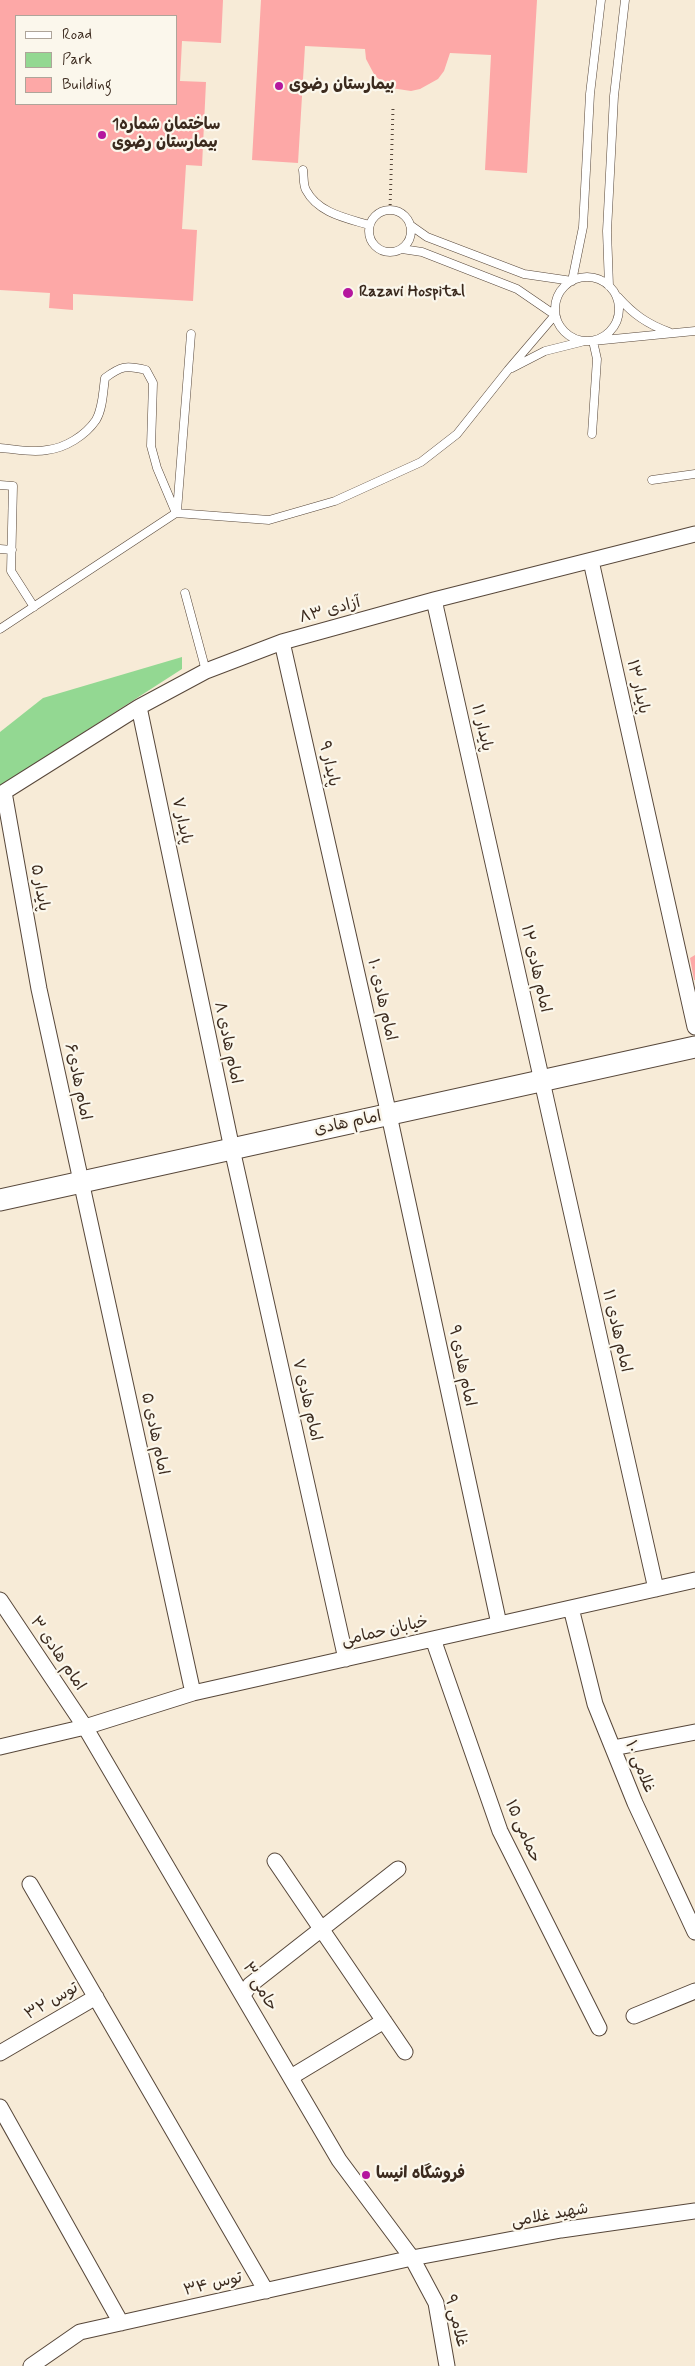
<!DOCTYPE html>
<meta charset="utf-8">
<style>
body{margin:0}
#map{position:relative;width:695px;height:2366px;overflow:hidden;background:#f7ebd7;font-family:Mynerve,sans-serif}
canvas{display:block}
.legend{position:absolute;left:15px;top:15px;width:162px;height:90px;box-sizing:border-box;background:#fbf7ec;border:1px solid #aea59a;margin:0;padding:6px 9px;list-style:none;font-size:15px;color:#3b2a1e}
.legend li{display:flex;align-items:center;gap:10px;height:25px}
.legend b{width:25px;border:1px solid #aea59a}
</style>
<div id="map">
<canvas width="695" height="2366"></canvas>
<ul class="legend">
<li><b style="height:6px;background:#fff"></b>Road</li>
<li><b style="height:14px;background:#93d892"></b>Park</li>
<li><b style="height:14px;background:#fda8a7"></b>Building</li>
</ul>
</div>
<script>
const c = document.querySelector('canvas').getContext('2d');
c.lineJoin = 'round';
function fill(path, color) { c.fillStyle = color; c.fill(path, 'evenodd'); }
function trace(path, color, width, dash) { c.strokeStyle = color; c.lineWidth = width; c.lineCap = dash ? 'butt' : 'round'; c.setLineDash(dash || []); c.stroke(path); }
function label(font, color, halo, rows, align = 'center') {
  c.font = font + ' Mynerve,"Playpen Sans Arabic",sans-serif'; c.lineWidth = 4.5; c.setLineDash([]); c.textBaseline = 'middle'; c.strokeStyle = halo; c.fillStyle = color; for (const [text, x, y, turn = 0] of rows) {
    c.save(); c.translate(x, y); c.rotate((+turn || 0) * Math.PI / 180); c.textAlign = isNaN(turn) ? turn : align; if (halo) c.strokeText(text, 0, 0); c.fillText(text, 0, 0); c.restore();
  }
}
const green = new Path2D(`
 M182 657V669L0 786V732L43 698Z`);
const building = new Path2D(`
 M0 0H223L221 43 182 41 180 81 206 82 202 166 186 165 182 229 197 230 193 301 73 294V310L49 308 50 293 0 290ZM16 16H176V104H16Z
 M261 0H537L527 173 485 170 491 55 450 53 444 71 438 79 420 89 411 91 391 88 375 76 366 59 365 49 305 46 298 163 252 160Z
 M695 955V980H694L690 958Z`);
const path = new Path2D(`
 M390 210 393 108`);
const service = new Path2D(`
 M303 170C304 176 303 185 306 190 318 213 346 218 369 225
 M369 231a21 21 0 1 1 42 0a21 21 0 1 1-42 0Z
 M410 225 427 237 524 274 572 281 583 227 590 94 601 0
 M555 309a32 32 0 1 1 64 0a32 32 0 1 1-64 0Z
 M609 286 607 231 614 96 625 0
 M618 297C633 314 647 324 669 332
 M512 368 545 351 581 342
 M592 434 597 359 593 341 695 331
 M0 448C15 449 32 453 47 450 65 448 85 436 96 420 103 408 103 391 105 378 121 366 126 365 146 370L153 383 151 446 157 468 176 513
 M652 480 695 474
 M0 485 13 486 11 571 34 607
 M177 511 191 334
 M0 549 12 550
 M185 593 206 671
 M0 629 176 513 269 520 335 501 421 462 457 434 508 370 555 315 517 289 422 252 402 249`);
const minor = new Path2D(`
 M591 561 695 1027
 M434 600 656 1589
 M282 642 389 1115 499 1624
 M139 707 232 1149 346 1659
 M0 1600 85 1727 339 2160 412 2258 436 2303 447 2366
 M571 1608 595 1704 635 1803 695 1932
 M433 1639 500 1831 599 2028
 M193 1693 39 989 4 792 139 707 206 671 282 642 434 600 695 534
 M0 1747 85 1727 193 1693 695 1580
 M613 1748 695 1732
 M275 1861 405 2052
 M30 1884 266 2291
 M243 1995 250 1985 398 1869
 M634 2016 695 1991
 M0 2053 96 1997
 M291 2077 384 2021
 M0 2107 121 2323
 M31 2366 80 2332 412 2258 561 2230 695 2211`);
const secondary = new Path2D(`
 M0 1200 695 1047`);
const markers = [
 [279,86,5,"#b5179e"],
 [102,135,5,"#b5179e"],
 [348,293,6,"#b5179e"],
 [366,2175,5,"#b5179e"]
];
const poiNames = [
 ["بیمارستان رضوی",289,86],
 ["ساختمان شماره1",112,126],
 ["بیمارستان رضوی",112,144],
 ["Razavi Hospital",359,293],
 ["فروشگاه انیسا",376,2175]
];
const streetNames = [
 ["آزادی ۸۳",330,611,-15],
 ["پایدار ۱۳",637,687,77],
 ["پایدار ۱۱",481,728,77],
 ["پایدار ۹",328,764,77],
 ["پایدار ۷",181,821,78],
 ["پایدار ۵",39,888,80],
 ["امام هادی ۱۲",535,969,77],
 ["امام هادی ۱۰",381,1000,77],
 ["امام هادی ۸",227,1043,78],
 ["امام هادی۶",77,1082,78],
 ["امام هادی",348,1124,-12],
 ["امام هادی ۱۱",616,1331,77],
 ["امام هادی ۹",461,1366,78],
 ["امام هادی ۷",306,1400,77],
 ["امام هادی ۵",154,1434,78],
 ["خیابان حمامی",385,1632,-13],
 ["امام هادی ۳",57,1654,56],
 ["غلامی ۱۰",639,1767,68],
 ["حمامی ۱۵",522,1831,66],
 ["حامی ۳",259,1987,60],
 ["توس ۳۲",52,2002,-30],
 ["شهید غلامی",550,2216,-10],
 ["توس ۳۴",213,2285,-13],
 ["غلامی ۹",455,2321,76]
];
fill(green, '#93d892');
fill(building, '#fda8a7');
trace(service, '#57473a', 9);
trace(minor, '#57473a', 17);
trace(secondary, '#57473a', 23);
trace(path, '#57473a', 3, [1, 4]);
trace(service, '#fff', 8);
trace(minor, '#fff', 15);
trace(secondary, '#fff', 21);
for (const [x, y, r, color] of markers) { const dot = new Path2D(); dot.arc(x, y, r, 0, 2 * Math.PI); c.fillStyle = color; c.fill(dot); trace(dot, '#fbf7ec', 2); }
label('bold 16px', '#3b2a1e', '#fbf7ec', poiNames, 'left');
label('16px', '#3b2a1e', '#fbf7ec', streetNames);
</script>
